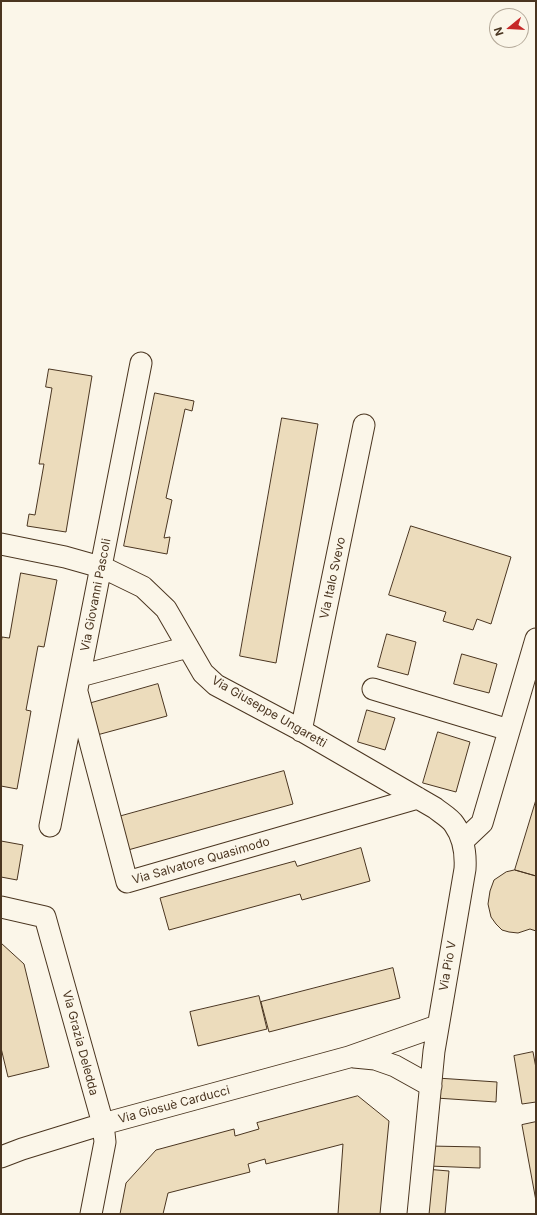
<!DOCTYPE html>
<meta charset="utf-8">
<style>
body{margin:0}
#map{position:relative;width:537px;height:1215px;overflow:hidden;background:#fbf6e9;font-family:Inter,sans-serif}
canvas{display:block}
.frame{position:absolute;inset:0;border:2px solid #4a3520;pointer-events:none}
.north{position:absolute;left:489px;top:8px;width:40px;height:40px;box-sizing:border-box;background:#fbf6e9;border:1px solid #b4a999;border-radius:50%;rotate:252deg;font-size:11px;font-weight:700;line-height:16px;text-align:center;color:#4a3520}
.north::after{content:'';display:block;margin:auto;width:14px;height:18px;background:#c62828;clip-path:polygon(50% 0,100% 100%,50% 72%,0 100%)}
</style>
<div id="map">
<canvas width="537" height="1215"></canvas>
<div class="frame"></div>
<div class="north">N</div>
</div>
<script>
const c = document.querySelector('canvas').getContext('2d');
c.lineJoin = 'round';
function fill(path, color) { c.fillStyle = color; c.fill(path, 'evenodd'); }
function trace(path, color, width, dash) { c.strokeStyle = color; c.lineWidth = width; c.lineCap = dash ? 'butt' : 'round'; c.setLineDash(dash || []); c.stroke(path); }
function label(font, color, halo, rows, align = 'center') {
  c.font = font + ' Inter,sans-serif'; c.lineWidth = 3; c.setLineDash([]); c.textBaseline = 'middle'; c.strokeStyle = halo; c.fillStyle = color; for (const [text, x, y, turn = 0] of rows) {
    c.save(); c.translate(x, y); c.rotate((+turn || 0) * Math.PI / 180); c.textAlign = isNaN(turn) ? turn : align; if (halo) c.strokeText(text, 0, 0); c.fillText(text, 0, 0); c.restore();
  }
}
const building = new Path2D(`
 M49 369 92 376 66 532 27 526 29 514 35 515 44 464H39L52 388 46 387Z
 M155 393 194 401 192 411 185 409 166 498 172 500 164 538 170 537 167 554 124 546Z
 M282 418 318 424 276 663 240 656Z
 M411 526 511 557 491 624 477 619 473 630 443 621 446 612 389 595Z
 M21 573 57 580 44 647 38 646 26 710 31 711 17 789 1 786V644L2 637 9 638Z
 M387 634 416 642 408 675 378 667Z
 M462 654 497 664 489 693 454 684Z
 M158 684 167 716 97 735 88 704Z
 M367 710 395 718 385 750 358 742Z
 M438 732 470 742 456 792 423 783Z
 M284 771 293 804 128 850 118 817Z
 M536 800V876L515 870Z
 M1 841 23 845 17 880 1 877Z
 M361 848 370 881 302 900 300 894 169 930 160 898 295 861 297 866Z
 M515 870 536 876V931L530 929 518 933 509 932 502 930 496 924 491 917 488 904 490 891 494 880 506 872Z
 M1 943 24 964 49 1067 8 1077 1 1048Z
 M393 968 400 998 269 1032 261 1002Z
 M259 996 267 1029 198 1046 190 1012Z
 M533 1052 536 1068V1102L522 1104 514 1056Z
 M437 1078 497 1082 496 1102 436 1098Z
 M358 1096 389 1121 380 1214H338L343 1144 266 1164 265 1159 248 1164 250 1172 168 1193 163 1214H120L126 1183 156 1150 234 1129 235 1136 259 1129 257 1123Z
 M536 1122V1201L522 1125Z
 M429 1146 480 1147V1168L429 1166Z
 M425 1169 449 1171 445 1214H422Z`);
const minor = new Path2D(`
 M1 544 65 557 104 568 143 587 166 609 203 673 216 685 297 728 435 808C441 813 450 818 454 824 464 838 466 853 465 869L434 1051 418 1214
 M80 676 188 647
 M373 689 509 730
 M77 692 127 882 418 798
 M301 731 364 425
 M50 826 141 363
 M463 841 482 823 536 639
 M1 907 45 917 103 1124 105 1142 91 1214
 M354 1057 375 1059 395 1066 431 1086
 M1 1157 22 1149 103 1124 349 1057 437 1026`);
const streetNames = [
 ["Via Italo Svevo",333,578,-78],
 ["Via Giovanni Pascoli",96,595,-79],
 ["Via Giuseppe Ungaretti",269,712,30],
 ["Via Salvatore Quasimodo",201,861,-16],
 ["Via Pio V",448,966,-80],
 ["Via Grazia Deledda",80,1043,75],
 ["Via Giosuè Carducci",174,1105,-15]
];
fill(building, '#ecdcbc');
trace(building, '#4a3520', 1);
trace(minor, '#4a3520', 23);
trace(minor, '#fbf6e9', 21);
label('12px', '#4a3520', '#fbf6e9', streetNames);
</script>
